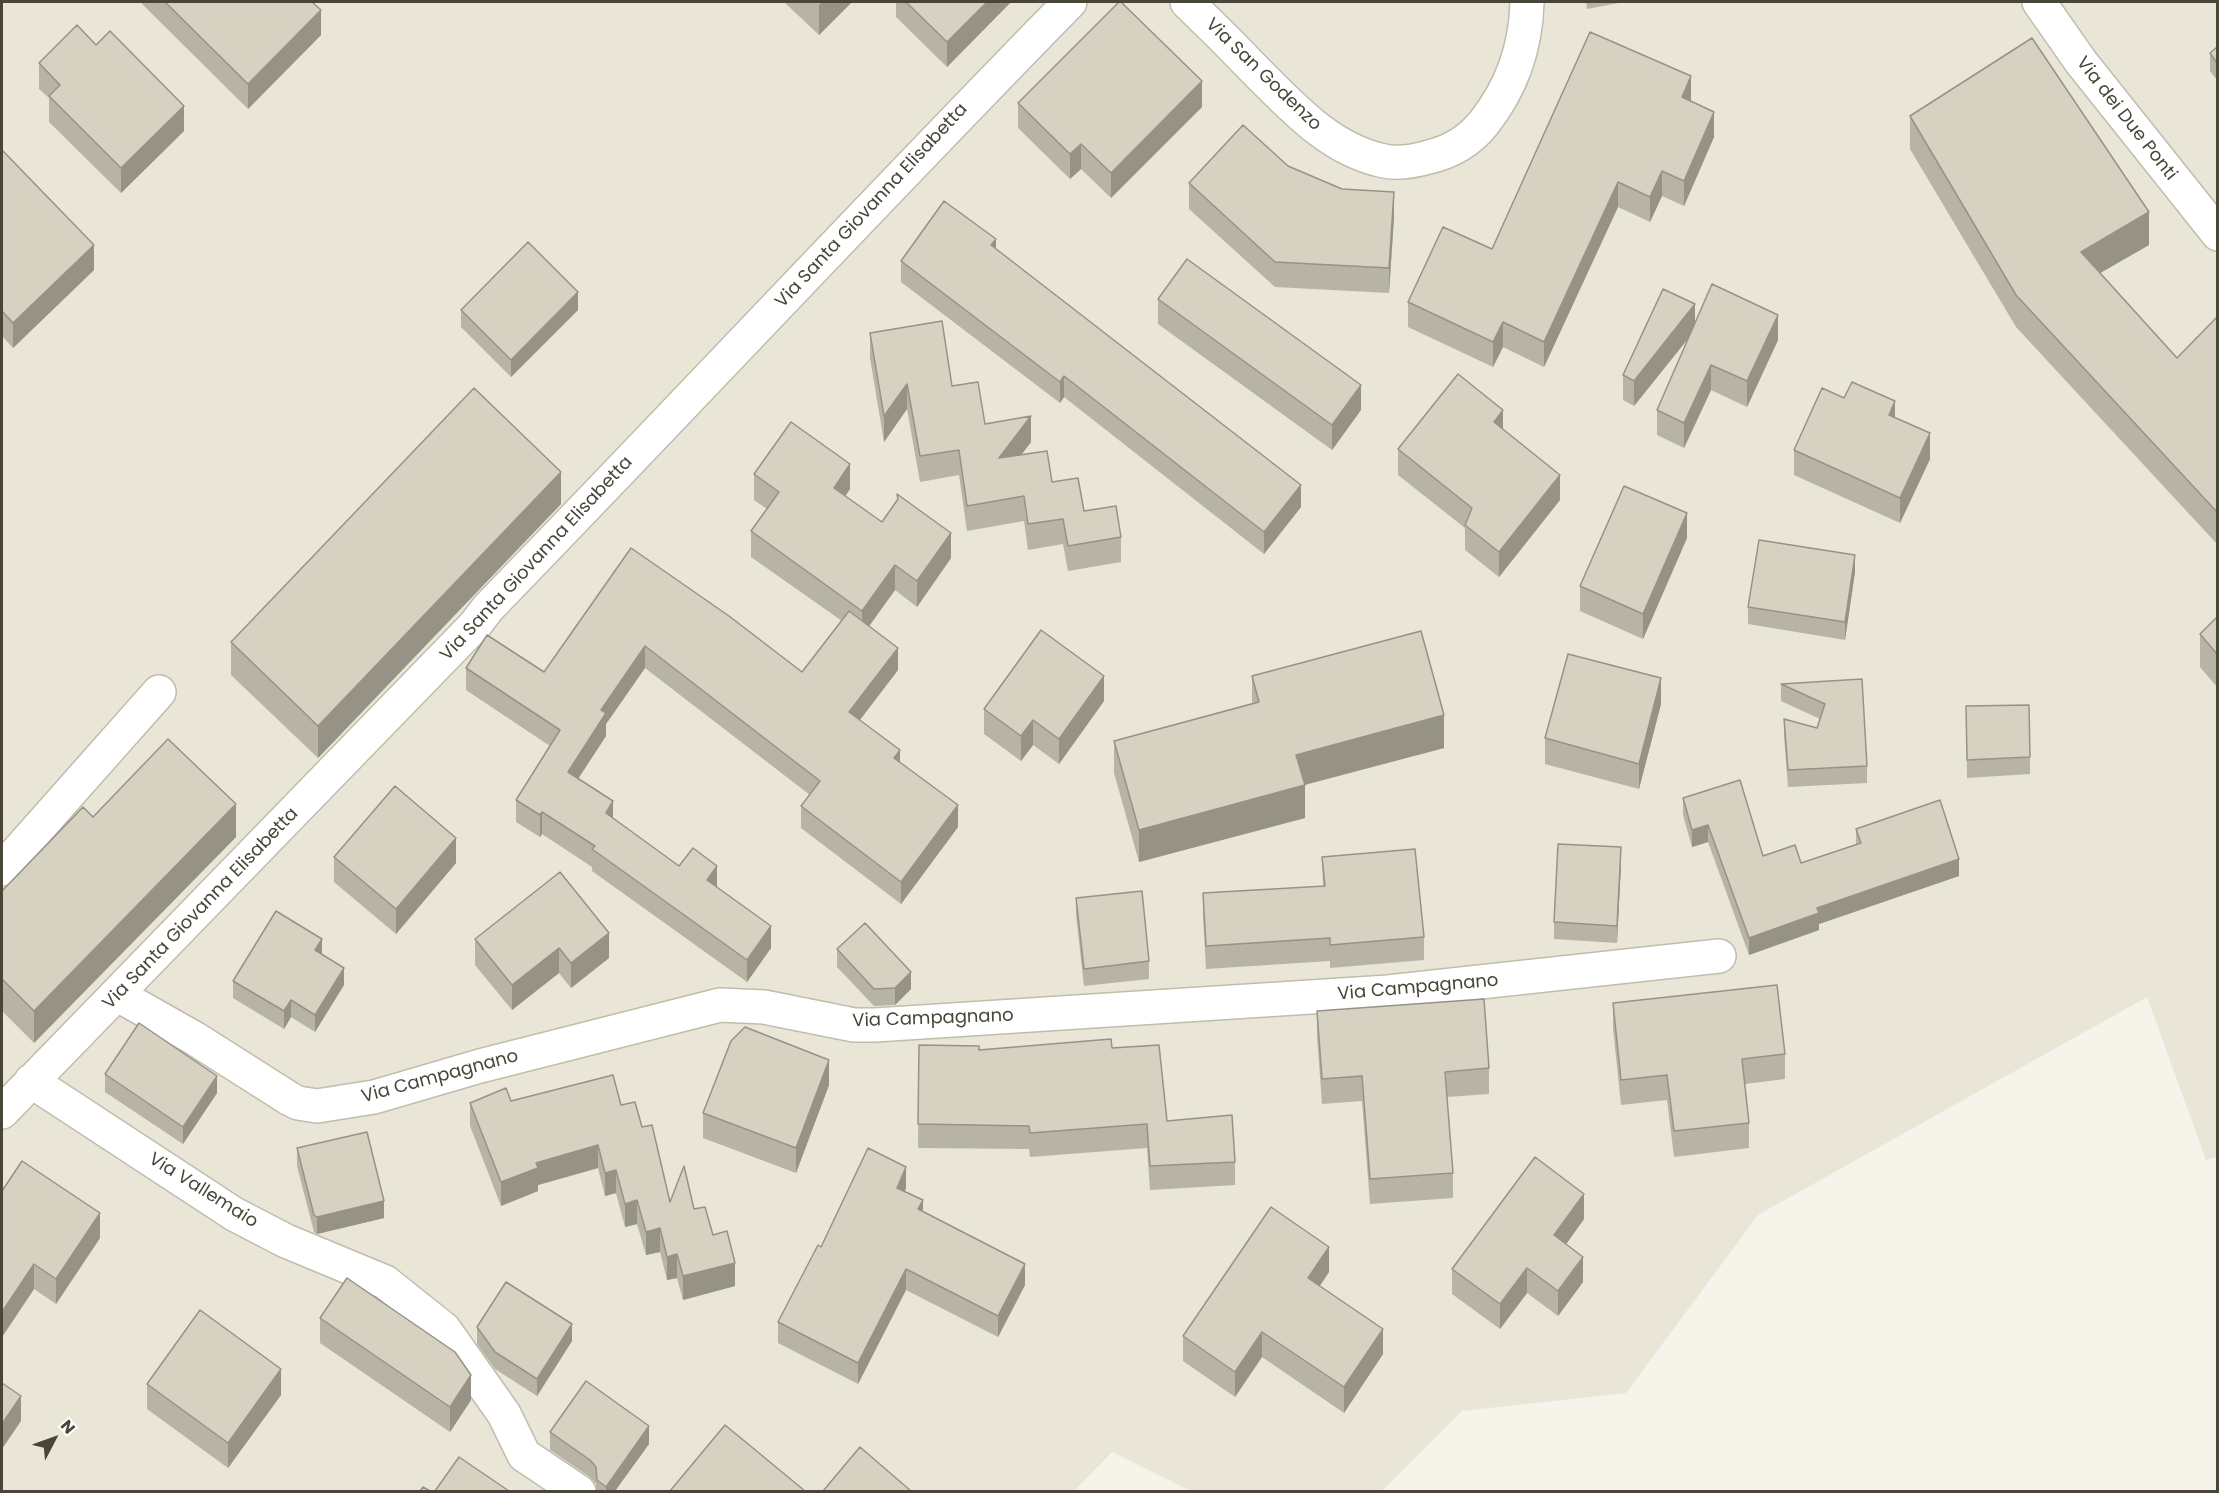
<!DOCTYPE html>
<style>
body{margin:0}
#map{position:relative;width:2219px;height:1493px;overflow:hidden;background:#f5f3ea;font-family:Poppins,sans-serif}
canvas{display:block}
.frame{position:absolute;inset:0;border:3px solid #494538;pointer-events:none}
.north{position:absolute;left:24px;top:1409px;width:60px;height:60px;-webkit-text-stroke:4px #fff;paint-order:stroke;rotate:49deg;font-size:16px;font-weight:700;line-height:24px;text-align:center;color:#494538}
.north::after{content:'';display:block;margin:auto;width:21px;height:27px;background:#494538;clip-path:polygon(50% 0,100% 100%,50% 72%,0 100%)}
</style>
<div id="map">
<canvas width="2219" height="1493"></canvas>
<div class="frame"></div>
<div class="north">N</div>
</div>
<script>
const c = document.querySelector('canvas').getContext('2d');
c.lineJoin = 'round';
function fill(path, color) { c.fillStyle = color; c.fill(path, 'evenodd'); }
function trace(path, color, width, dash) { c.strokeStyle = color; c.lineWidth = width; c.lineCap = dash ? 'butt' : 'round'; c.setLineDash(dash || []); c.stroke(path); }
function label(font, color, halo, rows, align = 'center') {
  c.font = font + ' Poppins,sans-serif'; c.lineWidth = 5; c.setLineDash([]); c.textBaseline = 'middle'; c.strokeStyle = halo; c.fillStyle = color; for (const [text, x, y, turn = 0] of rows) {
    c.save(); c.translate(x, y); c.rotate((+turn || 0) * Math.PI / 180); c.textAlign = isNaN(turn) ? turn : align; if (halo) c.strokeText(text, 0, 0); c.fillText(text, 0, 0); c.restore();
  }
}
const residential = new Path2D(`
 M2 2H2217V1157L2206 1160 2147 997 1758 1215 1626 1393 1462 1411 1382 1491H1191L1112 1452 1073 1492H2Z`);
const minor = new Path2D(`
 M1187 2C1211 25 1235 49 1258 73 1294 109 1331 150 1384 161 1399 164 1415 161 1429 157 1450 152 1469 141 1483 124 1511 89 1526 47 1527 2
 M2039 2 2081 62 2218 234
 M2 869 159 692
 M118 995 194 1038 290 1099 298 1103 317 1106 374 1097 480 1066 720 1005 764 1007 854 1025H875L1388 992 1719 956
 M31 1081 234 1214 286 1241 385 1282 444 1329 504 1414 524 1455 579 1492
 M2 1112 475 625 488 608C683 407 874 202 1070 2`);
const wall = new Path2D(`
 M140 2H312L321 35 248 109Z
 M784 2H852L819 35Z
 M896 2H1011L947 67 896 17Z
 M1586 2H1624L1587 9Z
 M96 45 184 131 121 193 49 122V98L39 89V63Z
 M2217 47V80L2210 71V53Z
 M1691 102 1714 137 1684 206 1662 196 1650 222 1618 207 1544 367 1503 347 1493 367 1408 327V302L1492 249Z
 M1018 103 1202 107 1111 198 1081 169 1070 179 1018 128Z
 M1910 116 2149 245 2100 273 2177 358 2217 317V544L2016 327 1910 149Z
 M2 150 94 270 13 348 2 336Z
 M1288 166 1394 217 1389 293 1275 287 1189 209V183Z
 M996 249 1301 507 1264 554 1064 397 1060 403 901 282V261Z
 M1158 299 1361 410 1332 450 1158 324Z
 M461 310H578L511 377 461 327Z
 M1695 324 1778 340 1747 407 1711 390 1684 448 1657 435V410L1690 336 1634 406 1623 400V375Z
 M870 333 952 386 985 424 1031 442 1021 455 1084 511 1121 537V562L1068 571 1063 544 1028 550 1024 521 967 531 959 475 920 482 907 409 884 442 870 358Z
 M1844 398 1895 418 1930 459 1900 523 1794 475V450Z
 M1503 430 1560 500 1499 577 1465 550V528L1398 475V449Z
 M754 474 850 489 845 496 882 522 897 500V494L951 558 917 607 895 590 869 626 898 670 860 720 900 762 958 827 901 904 801 828V806L810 795 645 668 606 724V736L578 779 613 818 679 866 717 887 771 948 747 982 592 871V867L542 834 540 837 516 822V800L550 746 466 690V668L544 672 631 548 802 672 842 621 751 557V531L767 509 754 500Z
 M561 504 318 758 231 675V642Z
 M1687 538 1643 639 1580 611V586Z
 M1855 572 1845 640 1748 624V607Z
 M2217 617V687L2200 667V634Z
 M1252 676 1444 748 1305 785V818L1139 862 1114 773V741L1252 703Z
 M1862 679 1867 766V783L1788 787 1784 736V719L1817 728 1820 719 1781 701V684Z
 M1104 701 1059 764 1033 745 1021 761 984 734V709Z
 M1661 704 1639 789 1545 764V738Z
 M1966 706 2030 757V774L1967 778Z
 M1683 798 1763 856 1801 863 1856 845V829L1959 876 1819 924V930L1749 955 1708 842 1692 847 1683 815Z
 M93 817 236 837 34 1043 2 1011V891Z
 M334 857 456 863 396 934 334 882Z
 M1322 857 1424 937V960L1330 968V961L1206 969 1203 915V893L1323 886Z
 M1621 864 1617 943 1554 939V922Z
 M1076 898 1149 961V979L1084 986 1076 915Z
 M609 933V958L571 988 559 973 512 1010 475 965V939Z
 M837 949 911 989 895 1005 874 1006 837 967Z
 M322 954 344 985 315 1032 291 1017 284 1029 233 998V981Z
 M1613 1003 1785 1054V1079L1745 1084 1749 1123V1148L1674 1157 1667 1100 1621 1105 1613 1028Z
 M1317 1011 1489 1068V1094L1447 1097 1453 1173V1198L1370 1204 1362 1101 1322 1104 1317 1036Z
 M919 1045 979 1050 1112 1048 1167 1121 1235 1162V1185L1150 1190 1147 1148 1030 1157 1029 1149 918 1148Z
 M105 1074 217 1093 183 1144 105 1092Z
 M829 1085 796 1173 703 1138V1113Z
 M511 1101 621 1105 642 1127 670 1202 694 1209 713 1235 735 1286 683 1300 677 1278 667 1280 660 1252 646 1255 637 1224 625 1227 616 1193 605 1196 598 1168 538 1185V1191L501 1206 470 1126V1103Z
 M297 1148 384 1218 317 1234 314 1232 297 1166Z
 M906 1188 905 1191 923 1212 1025 1285 998 1337 906 1290 858 1384 778 1343V1322L821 1247Z
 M2 1191 100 1238 56 1304 34 1289 2 1337Z
 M1584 1219 1566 1244 1583 1282 1558 1316 1527 1293 1500 1329 1452 1294V1269Z
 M1329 1272 1320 1286 1383 1354 1344 1413 1262 1357 1235 1397 1183 1361V1336Z
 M320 1318 471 1400 450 1432 320 1343Z
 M477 1327 572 1341 537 1396 495 1369 477 1344Z
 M147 1384 281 1395 228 1468 147 1409Z
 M550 1432 649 1444 615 1491H596V1484L590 1477 550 1450Z`);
const shadedWall = new Path2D(`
 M822 2H852L819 35V5Z
 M987 2H1011L947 67V42Z
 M321 10V35L248 109V84Z
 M1691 76V101L1682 97Z
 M1202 81V107L1111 198V173Z
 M184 106V131L121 193V168Z
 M1714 112V137L1684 206V181Z
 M1081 144V169L1070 179V154Z
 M1662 171V196L1650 222V197Z
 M1618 182V207L1544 367V342Z
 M1394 192V217L1389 293V268Z
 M2149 212V245L2081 284V252Z
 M996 239V261L991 245Z
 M94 245V270L13 348V323Z
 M578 292V310L511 377V360Z
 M1695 304V330L1634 406V381Z
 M1778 315V340L1747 407V381Z
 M1503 322V347L1493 367V342Z
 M1711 365V390L1684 448V423Z
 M1064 376V397L1060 403V382Z
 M907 384V409L884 442V416Z
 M1361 385V410L1332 450V425Z
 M1895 401V427L1889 415Z
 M1503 410V435L1494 422Z
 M1031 416V442L999 484V458Z
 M1930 433V459L1900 523V498Z
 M850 464V489L834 513V488Z
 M561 472V504L318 758V726Z
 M1560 475V500L1499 577V552Z
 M1301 485V507L1264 554V532Z
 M1687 513V538L1643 639V614Z
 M951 533V558L917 607V581Z
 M1855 555V572L1845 640V622Z
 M895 565V590L862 636V611Z
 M645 646V668L606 724V736L568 794V772L601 710Z
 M898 648V670L849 734V712Z
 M1104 676V701L1059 764V739Z
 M1661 678V704L1639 789V764Z
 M1444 715V748L1296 787V755Z
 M1033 720V745L1021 761V736Z
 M900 750V772L894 758Z
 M1305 785V818L1139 862V830Z
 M613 801V823L606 813Z
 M236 804V837L34 1043V1011Z
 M958 805V827L901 904V882Z
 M542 812V834L540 837V815Z
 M1708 825V842L1692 847V830Z
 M456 838V863L396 934V909Z
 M1621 847V864L1617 943V926Z
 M1959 859V876L1819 924V930L1749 955V938L1817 908Z
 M717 866V888L707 880Z
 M771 926V948L747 982V960Z
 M609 933V958L571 988V963Z
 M322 939V956L315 950Z
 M559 948V973L512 1010V985Z
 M344 968V985L315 1032V1015Z
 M911 972V989L895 1005V988Z
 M291 1000V1017L284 1029V1011Z
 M829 1060V1085L796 1173V1148Z
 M217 1076V1093L183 1144V1127Z
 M598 1145V1168L538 1185V1191L501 1206V1182L536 1163Z
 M906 1167V1188L897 1208V1188Z
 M616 1170V1193L605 1196V1173Z
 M1584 1194V1219L1554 1261V1235Z
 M637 1200V1224L625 1227V1204Z
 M923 1200V1220L918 1209Z
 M384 1201V1218L317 1234V1217Z
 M100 1213V1238L56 1304V1279Z
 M660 1228V1252L646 1255V1232Z
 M1329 1247V1272L1308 1303V1278Z
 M677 1254V1278L667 1280V1257Z
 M1583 1257V1282L1558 1316V1291Z
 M735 1263V1286L683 1300V1276Z
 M34 1264V1289L2 1337V1312Z
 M1025 1264V1285L998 1337V1316Z
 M1527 1268V1293L1500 1329V1304Z
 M906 1269V1290L858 1384V1363Z
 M572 1324V1341L537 1396V1379Z
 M1383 1329V1354L1344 1413V1387Z
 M1262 1332V1357L1235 1397V1372Z
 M281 1369V1395L228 1468V1443Z
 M471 1375V1400L450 1432V1407Z
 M21 1396V1421L2 1449V1424Z
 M649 1426V1444L615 1491H606V1487Z`);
const building = new Path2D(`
 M165 2H312L321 10 248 84Z
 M906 2H987L947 42Z
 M1119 2H1121L1202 81 1111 173 1081 144 1070 154 1018 103Z
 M77 25 96 45 110 31 184 106 121 168 49 96 60 85 39 63Z
 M1590 32 1691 76 1682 97 1714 112 1684 181 1662 171 1650 197 1618 182 1544 342 1503 322 1493 342 1408 302 1443 227 1492 249Z
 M2032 38 2149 212 2081 252 2177 358 2217 317V512L2016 295 1910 116Z
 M2217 47V63L2210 53Z
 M1243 125 1288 166 1342 189 1394 192 1389 268 1275 262 1189 183Z
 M2 150 94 245 13 323 2 311Z
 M944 201 996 239 991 245 1301 485 1264 532 1064 376 1060 382 901 261Z
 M528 242 578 292 511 360 461 310Z
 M1187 259 1361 385 1332 425 1158 299Z
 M1712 284 1778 315 1747 381 1711 365 1684 423 1657 410Z
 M1663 289 1695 304 1634 381 1623 375Z
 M942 321 952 386 978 382 985 424 1031 416 999 458 1047 451 1052 482 1078 478 1084 511 1116 506 1121 537 1068 546 1063 519 1028 524 1024 496 967 506 959 450 920 456 907 384 884 416 870 333Z
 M1458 374 1503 410 1494 422 1560 475 1499 552 1465 525 1472 508 1398 449Z
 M1852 382 1895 401 1889 415 1930 433 1900 498 1794 450 1822 388 1844 398Z
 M474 388 561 472 318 726 231 642Z
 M791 422 850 464 834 488 882 522 898 499 897 494 951 533 917 581 895 565 862 611 751 531 779 492 754 474Z
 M1624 486 1687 513 1643 614 1580 586Z
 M1759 540 1855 555 1845 622 1748 607Z
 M631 548 729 616 802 672 849 611 898 648 849 712 900 750 894 758 958 805 901 882 801 806 820 781 645 646 601 710 606 713 568 772 613 801 606 813 679 866 693 848 717 866 707 880 771 926 747 960 592 849 595 846 542 812 540 815 516 800 560 730 466 668 487 635 544 672Z
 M2217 617V654L2200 634Z
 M1041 630 1104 676 1059 739 1033 720 1021 736 984 709Z
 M1421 631 1444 715 1296 755 1305 785 1139 830 1114 741 1259 702 1252 676Z
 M1568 654 1661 678 1639 764 1545 738Z
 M1862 679 1867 766 1788 770 1784 719 1817 728 1825 704 1781 684Z
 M2029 705 2030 757 1967 760 1966 706Z
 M168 739 236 804 34 1011 2 979V891L83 807 93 817Z
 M1740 780 1763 856 1795 845 1801 863 1861 843 1856 829 1940 800 1959 859 1817 908 1819 913 1749 938 1708 825 1692 830 1683 798Z
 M395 786 456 838 396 909 334 857Z
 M1558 844 1621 847 1617 926 1554 922Z
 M1415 849 1424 937 1330 945V938L1206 946 1203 893 1325 886 1322 857Z
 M560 872 609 933 571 963 559 948 512 985 475 939Z
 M1142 891 1149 961 1084 969 1076 898Z
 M276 911 322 939 315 950 344 968 315 1015 291 1000 284 1011 233 981Z
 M865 923 911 972 895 988 874 989 837 949Z
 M1777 985 1785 1054 1742 1059 1749 1123 1674 1131 1667 1075 1621 1080 1613 1003Z
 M1484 999 1489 1068 1445 1072 1453 1173 1370 1179 1362 1076 1322 1079 1317 1011Z
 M139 1023 217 1076 183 1127 105 1074Z
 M745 1027 829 1060 796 1148 703 1113 731 1041Z
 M1111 1039 1112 1048 1159 1045 1167 1121 1232 1115 1235 1162 1150 1166 1147 1124 1030 1133 1029 1126 918 1124 919 1045 979 1046V1050Z
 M613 1075 621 1105 635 1102 642 1127 652 1125 670 1202 684 1166 694 1209 705 1207 713 1235 727 1231 735 1263 683 1276 677 1254 667 1257 660 1228 646 1232 637 1200 625 1204 616 1170 605 1173 598 1145 536 1163 538 1168 501 1182 470 1103 506 1088 511 1101Z
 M367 1132 384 1201 317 1217 314 1215 297 1148Z
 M868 1148 906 1167 897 1188 923 1200 918 1209 1025 1264 998 1316 906 1269 858 1363 778 1322 818 1245 821 1247Z
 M1535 1157 1584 1194 1554 1235 1583 1257 1558 1291 1527 1268 1500 1304 1452 1269Z
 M22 1161 100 1213 56 1279 34 1264 2 1312V1191Z
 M1271 1207 1329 1247 1308 1278 1383 1329 1344 1387 1262 1332 1235 1372 1183 1336Z
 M347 1278 455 1352 471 1375 450 1407 320 1318Z
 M506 1282 572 1324 537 1379 495 1352 477 1327Z
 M200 1310 281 1369 228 1443 147 1384Z
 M586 1381 649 1426 606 1487 597 1480 596 1467 590 1460 550 1432Z
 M2 1383 21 1396 2 1424Z
 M725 1425 805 1491H670Z
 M860 1447 911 1491H823Z
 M459 1457 509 1491H435Z
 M423 1487 430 1491H420Z`);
const streetNames = [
 ["Via San Godenzo",1263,75,44],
 ["Via dei Due Ponti",2126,119,52],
 ["Via Santa Giovanna Elisabetta",872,206,-47],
 ["Via Santa Giovanna Elisabetta",537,559,-47],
 ["Via Santa Giovanna Elisabetta",201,909,-46],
 ["Via Campagnano",1418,988,-5],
 ["Via Campagnano",933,1019,-2],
 ["Via Campagnano",440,1077,-15],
 ["Via Vallemaio",203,1191,32]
];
fill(residential, '#e9e6d8');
trace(minor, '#c0bdad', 36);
trace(minor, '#fff', 33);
fill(wall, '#b8b4a5');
fill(shadedWall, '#969286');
fill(building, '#d6d1c0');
trace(building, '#969286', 1.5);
label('18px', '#494538', '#fff', streetNames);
</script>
